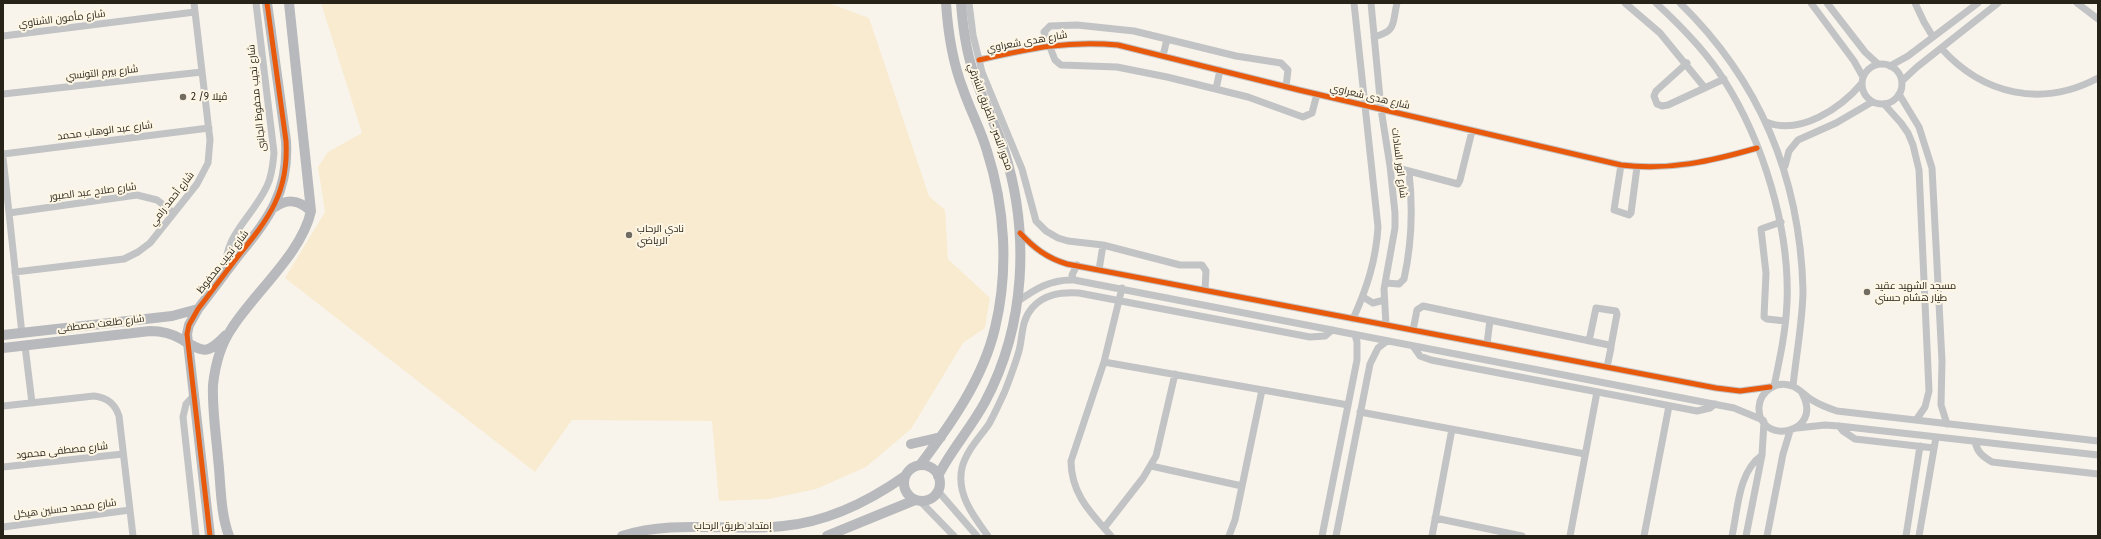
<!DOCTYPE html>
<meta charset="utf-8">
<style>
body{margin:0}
#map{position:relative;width:2101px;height:539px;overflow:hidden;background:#f8f4eb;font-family:"Fira Sans",sans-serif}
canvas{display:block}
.frame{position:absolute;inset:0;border:4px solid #282319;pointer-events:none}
</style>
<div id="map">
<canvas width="2101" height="539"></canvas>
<div class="frame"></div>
</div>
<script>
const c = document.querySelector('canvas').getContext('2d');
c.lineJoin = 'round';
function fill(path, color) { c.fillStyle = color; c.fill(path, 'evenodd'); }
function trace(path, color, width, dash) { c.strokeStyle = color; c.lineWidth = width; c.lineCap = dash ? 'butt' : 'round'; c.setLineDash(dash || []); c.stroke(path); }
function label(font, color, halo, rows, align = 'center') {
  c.font = font + ' "Fira Sans",Cairo,sans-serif'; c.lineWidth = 4; c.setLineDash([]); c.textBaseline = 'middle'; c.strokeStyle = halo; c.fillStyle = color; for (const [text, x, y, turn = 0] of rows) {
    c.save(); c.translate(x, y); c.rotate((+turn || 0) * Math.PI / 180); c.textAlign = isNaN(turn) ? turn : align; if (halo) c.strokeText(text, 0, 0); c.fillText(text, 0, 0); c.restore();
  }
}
const green = new Path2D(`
 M321 3H829L869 18 929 196 945 210 948 259 990 298 985 328 963 343 911 429 866 467 816 489 769 499 719 501 712 421 572 420 535 472 285 278 325 212 318 167 328 152 362 133Z`);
const street = new Path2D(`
 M969 3 973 35 982 72 1022 169 1036 221 1046 231 1058 238 1068 241 1103 245 1180 265H1202L1206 271 1205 290
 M1371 3 1381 109 1390 166 1395 213V228L1384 289 1386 325
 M1625 3 1660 33 1705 88
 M1656 3C1681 26 1706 51 1724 80 1763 141 1790 229 1787 302 1786 330 1780 358 1774 386
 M1680 3C1760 81 1800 178 1803 290 1803 319 1796 356 1793 386
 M1811 3 1854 61 1863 77
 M1827 3 1865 52 1878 64
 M1915 3 1924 22 1933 37
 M2077 3 2098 19
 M3 36 195 12
 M1374 37C1397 31 1392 24 1397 3
 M1941 48C1983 95 2042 108 2098 78
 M1163 56 1167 39
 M979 60C1028 49 1067 40 1118 45L1299 90 1621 165C1669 171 1712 161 1757 148
 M1687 63 1656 91 1654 96 1657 104 1662 106 1668 105 1724 79
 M1862 84a20 20 0 1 1 40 0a20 20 0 1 1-40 0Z
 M1890 66 1908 56 1978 3
 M1902 81 1917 67 1998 3
 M1286 87 1288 70 1281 63 1236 56 1134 31 1077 25 1050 26 1044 32 1055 60 1061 65 1117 67 1167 77 1248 97 1303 117 1312 113 1317 94
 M1216 89 1220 70
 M3 94 202 72
 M1899 94 1919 127 1932 168 1942 361 1941 405 1947 424
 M1884 104 1901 123 1908 133 1913 145 1919 170 1929 391 1925 407 1916 420
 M1766 122C1800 136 1841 108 1862 83
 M3 154 209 128
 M3 157 22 334
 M1621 165 1614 210 1629 215 1631 213 1637 167
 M1390 166 1458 184 1460 180 1472 131
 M1785 166 1789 151 1798 140 1836 123 1872 102
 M9 213 137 195 157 200 174 213
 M1781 222 1761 229 1766 273 1764 317 1767 319 1785 321
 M1020 233C1034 248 1047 258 1067 264L1716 388 1740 391 1770 387
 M1099 270 1103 245
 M15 272 124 259 138 252 150 243 197 184 208 163 210 140 194 3
 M225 274C224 233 251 220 267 186 272 176 273 164 274 153L256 3
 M1074 280 1072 275 1077 265
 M1386 283 1399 284 1404 279C1412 243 1413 208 1409 172
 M1363 297 1373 303 1384 300
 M1017 302C1035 289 1051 279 1074 280L1734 408 1763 420
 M1353 319C1367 288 1376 260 1378 227L1354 3
 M1413 330 1417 310 1423 306 1609 345 1611 348 1607 367
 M1589 341 1596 308 1616 311 1617 314 1611 346
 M1487 344 1490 320
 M25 346 32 403
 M1413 346 1420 356 1431 360 1697 411 1710 408 1715 404
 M1104 362 1348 405
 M1802 393C1825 435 1757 446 1759 407 1760 391 1777 380 1792 386 1799 388 1805 396 1812 400 1820 405 1828 408 1837 411L2098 441
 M195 394 186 404 183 417 196 536
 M3 406 94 396C108 398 115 404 119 416L133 536
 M1360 412 1585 454
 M1839 426 1843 431 1855 439 1934 448
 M1797 428 1825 425 1839 426 2098 455
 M1975 441C1977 452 1982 456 1992 462L2098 474
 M1151 466 1242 486
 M3 467 123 454
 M938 491 977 536
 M920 501 954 536
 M1435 518 1522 536
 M3 527 130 510
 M1104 528 1143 478 1156 456 1175 374
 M988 536C974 517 956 494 962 468 966 451 980 437 989 424 995 413 1000 402 1005 391 1010 378 1015 365 1019 351 1023 335 1021 321 1032 308 1044 294 1061 292 1079 293L1310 337 1325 336 1332 330
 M1111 536C1091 513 1071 494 1071 461L1104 362 1122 288
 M1229 536 1235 520 1262 390
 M1322 536 1357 360V342L1355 335
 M1336 536 1370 364 1378 348 1387 341
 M1432 536 1452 429
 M1570 536 1597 392
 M1644 536 1669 406
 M1732 536C1738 509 1738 472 1762 455
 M1746 536 1762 455 1764 422
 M1767 536 1783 454 1790 431
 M1906 536 1920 446
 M1919 536 1936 437`);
const secondary = new Path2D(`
 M275 207C288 198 299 200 311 211
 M3 335 172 316 198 309
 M3 348 150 331C161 331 171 333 181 339 203 352 206 356 226 335
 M911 444 941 437
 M920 465C951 424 983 379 995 328 1009 270 1005 207 987 151 981 130 970 110 963 89 952 61 948 33 946 3
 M904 483a18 18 0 1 1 36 0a18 18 0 1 1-36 0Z
 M938 476C951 450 971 428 985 402 1026 325 1030 232 1004 150 997 128 986 107 978 85 967 59 963 31 961 3
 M210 536 187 334 189 325 198 309C212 291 225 273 239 255 269 218 289 192 286 141L267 3
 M229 536C220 512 221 484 218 458 216 434 212 409 213 385 215 366 221 344 232 328 255 292 302 253 311 211L289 3
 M622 536C674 519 729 532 783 526 828 522 868 502 905 476
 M827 536 915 500`);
const cycleway = new Path2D(`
 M979 60C1028 49 1067 40 1118 45L1299 90 1621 165C1669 171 1712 161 1757 148
 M1020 233C1034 248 1047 258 1067 264L1716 388 1740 391 1770 387
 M210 536 187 334 189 325 198 309C212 291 225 273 239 255 269 218 289 192 286 141L267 3`);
const markers = [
 [183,97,4,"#716c62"],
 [629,235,4,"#716c62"],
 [1867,292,4,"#716c62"]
];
const streetNames = [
 ["شارع مأمون الشناوي",62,19,-7],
 ["شارع هدى شعراوي",1027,42,-10],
 ["شارع بيرم التونسي",102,73,-6],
 ["شارع هدى شعراوي",1370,97,13],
 ["شارع نجيب محفوظ الجانبى",257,98,-96],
 ["محور النصر - الطريق الشرقي",990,117,70],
 ["شارع عبد الوهاب محمد",105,131,-7],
 ["شارع انور السادات",1399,163,83],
 ["شارع صلاح عبد الصبور",93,192,-7],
 ["شارع أحمد رامي",172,199,-52],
 ["شارع نجيب محفوظ",223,262,-52],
 ["شارع طلعت مصطفى",101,324,-7],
 ["شارع مصطفى محمود",62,451,-6],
 ["شارع محمد حسنين هيكل",65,509,-7],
 ["إمتداد طريق الرحاب",733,526]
];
const poiNames = [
 ["ڤيلا 9/ 2",191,97],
 ["نادي الرحاب",637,229],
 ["الرياضي",637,241],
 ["مسجد الشهيد عقيد",1875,286],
 ["طيار هشام حسني",1875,298]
];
fill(green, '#f9ebd0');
trace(street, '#c2c3c5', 7);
trace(secondary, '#b7b9bc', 10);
trace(cycleway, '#e8590c', 5);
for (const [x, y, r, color] of markers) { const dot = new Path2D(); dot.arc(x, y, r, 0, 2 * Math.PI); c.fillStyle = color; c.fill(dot); trace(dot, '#fef6e5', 1.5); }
label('10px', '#282319', '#fef6e5', streetNames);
label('10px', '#282319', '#fef6e5', poiNames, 'left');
</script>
